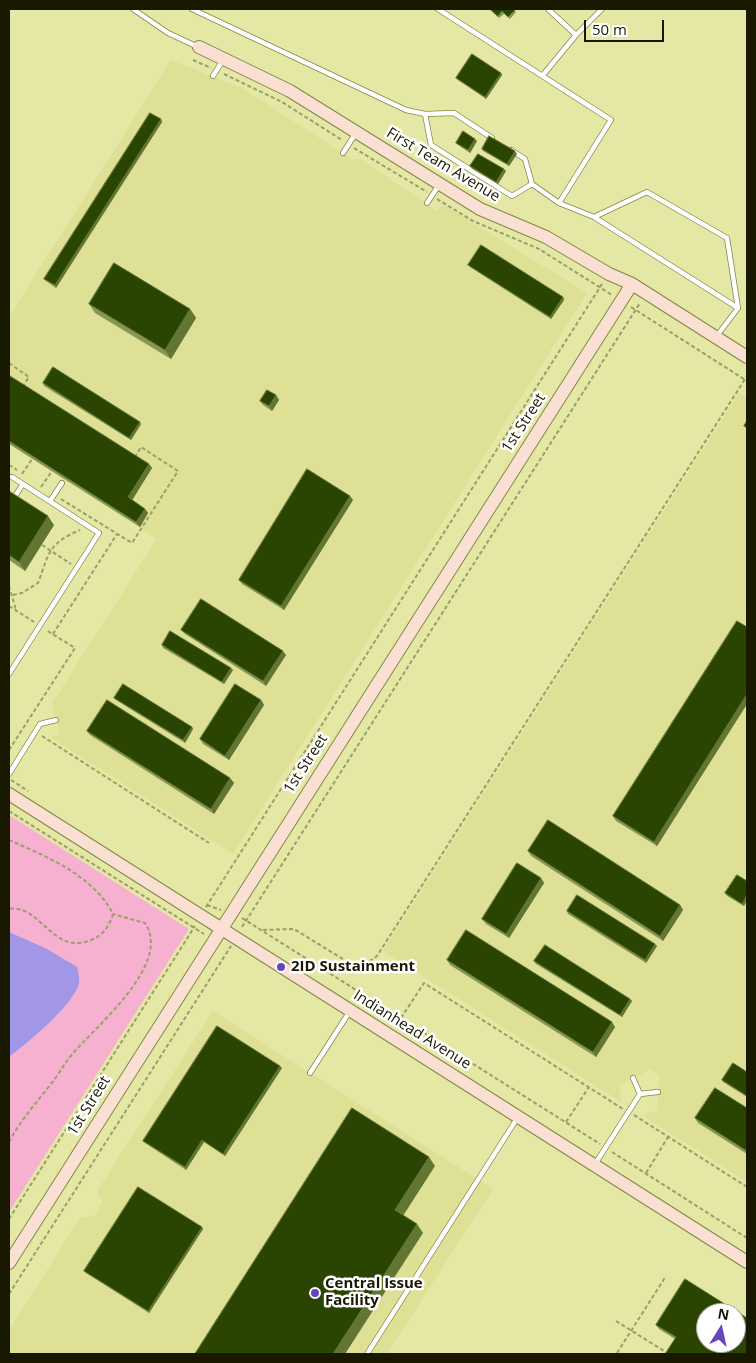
<!DOCTYPE html>
<style>
body{margin:0}
#map{position:relative;width:756px;height:1363px;overflow:hidden;background:#e5e8a5;font-family:"Open Sans",sans-serif}
canvas{display:block}
.frame{position:absolute;inset:0;border:10px solid #191901;pointer-events:none}
.north{position:absolute;left:696px;top:1303px;width:50px;height:50px;box-sizing:border-box;background:#fff;border:1px solid #a3a399;border-radius:50%;rotate:10deg;font-size:14px;font-weight:700;line-height:20px;text-align:center;color:#191901}
.north::after{content:'';display:block;margin:auto;width:18px;height:22px;background:#6546bf;clip-path:polygon(50% 0,100% 100%,50% 72%,0 100%)}
.scale{position:absolute;left:584px;top:20px;width:80px;height:22px;box-sizing:border-box;border:2px solid #191901;border-top:0;padding-left:6px;font-size:15px;line-height:18px;white-space:nowrap;color:#191901;-webkit-text-stroke:4px #fff;paint-order:stroke}
</style>
<div id="map">
<canvas width="756" height="1363"></canvas>
<div class="frame"></div>
<div class="north">N</div>
<div class="scale">50 m</div>
</div>
<script>
const c = document.querySelector('canvas').getContext('2d');
c.lineJoin = 'round';
function fill(path, color) { c.fillStyle = color; c.fill(path, 'evenodd'); }
function trace(path, color, width, dash) { c.strokeStyle = color; c.lineWidth = width; c.lineCap = dash ? 'butt' : 'round'; c.setLineDash(dash || []); c.stroke(path); }
function label(font, color, halo, rows, align = 'center') {
  c.font = font + ' "Open Sans",sans-serif'; c.lineWidth = 5; c.setLineDash([]); c.textBaseline = 'middle'; c.strokeStyle = halo; c.fillStyle = color; for (const [text, x, y, turn = 0] of rows) {
    c.save(); c.translate(x, y); c.rotate((+turn || 0) * Math.PI / 180); c.textAlign = isNaN(turn) ? turn : align; if (halo) c.strokeText(text, 0, 0); c.fillText(text, 0, 0); c.restore();
  }
}
const built = new Path2D(`
 M171 60 242 88 352 159H360L436 210 444 205 587 293 233 854 50 737 60 734 52 703 157 539 9 444V317Z
 M739 393 747 398V1182L642 1115 657 1110 659 1075 650 1069 620 1085 621 1102 383 951Z
 M213 1011 493 1189 387 1354H9V1330L80 1218 94 1216 102 1202 97 1191Z`);
const green = new Path2D(`
 M9 815 189 929 9 1212Z`);
const water = new Path2D(`
 M9 932 47 949 77 967C78 972 80 979 79 983 74 1005 27 1043 9 1057Z`);
const path = new Path2D(`
 M193 60 211 68
 M224 74 282 102 342 140
 M354 148 427 192
 M437 199 473 221 539 249 612 295
 M631 307 747 381
 M9 363 29 377 23 386
 M9 465 17 470
 M22 474 32 459
 M41 487 52 471
 M61 499 132 543 178 471 141 447 135 457
 M42 545 71 564
 M9 586 16 610
 M13 595 22 593 38 583C49 554 47 544 80 530
 M9 606 34 622
 M53 634 117 534
 M42 736 209 843
 M9 750 75 648 46 630
 M11 780 28 791
 M9 811 204 934
 M9 840C46 856 94 876 113 914 109 926 104 935 91 940 52 956 40 903 9 909
 M207 905 221 910
 M206 907 602 284
 M242 918 600 1144
 M242 927 640 303
 M263 930 294 929 351 964C362 966 368 963 377 956L747 376
 M401 1018 424 983 623 1109
 M634 1115 747 1187
 M566 1122 589 1087
 M9 1142C21 1119 38 1101 54 1080 59 1073 64 1065 69 1058 93 1028 173 965 145 923L113 914
 M612 1152 747 1238
 M646 1173 668 1137
 M9 1219 195 926
 M9 1294 231 946
 M616 1321 669 1354
 M617 1353 666 1276`);
const lane = new Path2D(`
 M133 9 168 33 198 47
 M192 9 406 110 425 114 454 113 492 138
 M438 9 611 120 559 203
 M548 9 576 35
 M543 75 576 35 602 9
 M213 76 223 60
 M425 114 431 145 512 196 532 184
 M511 150 525 159 532 184 559 203 594 217 738 308 716 337
 M343 153 356 133
 M427 203 439 185
 M594 217 647 192 727 238 738 308
 M15 496 23 484
 M50 501 62 483
 M9 674 99 533 12 477
 M9 774 40 724 56 720
 M310 1073 350 1011
 M633 1078 640 1094 658 1092
 M595 1164 640 1094
 M367 1354 518 1117`);
const secondary = new Path2D(`
 M199 47 290 91 480 209 546 237 609 274 632 284 747 357
 M9 794 747 1262
 M9 1263 632 284`);
const wall = new Path2D(`
 M490 9H514L516 12 510 19 504 14 499 18Z
 M501 73 502 75 486 99 458 80 456 78Z
 M161 119 162 122 56 288 46 281 44 279Z
 M477 141 470 153 458 145 456 143Z
 M482 149 517 154 509 166 483 151Z
 M470 166 506 171 498 184 472 169Z
 M468 265 563 297 564 300 551 319 470 267Z
 M89 304 190 309 196 318 171 359 95 313Z
 M9 378 149 464 152 468 132 500 145 509 148 513 140 527 9 444Z
 M43 383 141 424 131 440 44 386Z
 M276 395 279 400 272 411 263 405 260 401Z
 M9 491 54 525 25 571 9 560Z
 M353 500 284 610 242 584 239 580Z
 M747 627V704L657 846 616 821 613 816Z
 M181 630 286 655 266 686 185 634Z
 M162 645 233 670 224 684 163 648Z
 M114 698 192 727 193 729 185 743 116 700Z
 M261 700 264 705 229 760 203 744 200 739Z
 M87 731 230 778 234 783 214 814 90 735Z
 M528 851 680 905 683 910 663 941 531 856Z
 M541 878 544 883 509 938 486 924 482 919Z
 M747 881V900L744 906 727 896 725 893Z
 M567 911 657 946 646 963 568 914Z
 M447 960 615 1027 596 1057 450 965Z
 M534 961 630 999 632 1001 622 1017 536 964Z
 M282 1068 225 1156 204 1142 186 1170 145 1143 143 1141Z
 M747 1072V1097L723 1082 722 1080Z
 M747 1108V1154L698 1123 695 1118Z
 M202 1227 203 1229 149 1313 86 1273 84 1271Z
 M747 1318 675 1339 659 1329 656 1325Z`);
const shadedWall = new Path2D(`
 M501 73 502 75 486 99 485 97Z
 M161 119 162 122 56 288 55 285Z
 M475 139 477 141 470 153 468 150Z
 M515 151 517 154 509 166 507 164Z
 M504 169 506 171 498 184 496 182Z
 M563 297 564 300 551 319 550 317Z
 M190 309 196 318 171 359 165 350Z
 M276 395 279 400 272 411 269 406Z
 M140 422 141 424 131 440 129 438Z
 M149 464 152 468 131 502 128 497Z
 M350 496 353 500 284 610 281 606Z
 M145 509 148 513 140 527 136 522Z
 M48 516 54 525 25 571 19 562Z
 M283 651 286 655 266 686 263 681Z
 M231 668 233 670 224 684 222 682Z
 M747 694V704L657 846 654 842Z
 M261 700 264 705 229 760 225 756Z
 M192 727 193 729 185 743 183 740Z
 M230 778 234 783 214 814 211 809Z
 M541 878 544 883 509 938 506 934Z
 M747 895V900L744 906 742 904Z
 M680 905 683 910 663 941 660 936Z
 M655 944 657 946 646 963 645 960Z
 M630 999 632 1001 622 1017 620 1015Z
 M612 1022 615 1027 596 1057 593 1052Z
 M280 1066 282 1068 225 1156 223 1154Z
 M202 1140 204 1142 186 1170 185 1167Z
 M429 1157 435 1166 401 1219 395 1210Z
 M417 1224 423 1233 345 1354H333Z
 M202 1227 203 1229 149 1313 148 1311Z`);
const building = new Path2D(`
 M490 9H514L515 10 508 17 502 11 498 16Z
 M472 54 501 73 485 97 456 78Z
 M150 113 161 119 55 285 44 279Z
 M463 131 475 139 468 150 456 143Z
 M489 136 515 151 507 164 482 149Z
 M478 154 504 169 496 182 470 166Z
 M481 245 563 297 550 317 468 265Z
 M114 263 190 309 165 350 89 304Z
 M53 367 140 422 129 438 43 383Z
 M10 376 149 464 128 497 145 509 136 522 9 441V378Z
 M267 390 276 395 269 406 260 401Z
 M747 421V428L744 426Z
 M307 469 350 496 281 606 239 580Z
 M9 491 48 516 19 562 9 555Z
 M201 599 283 651 263 681 181 630Z
 M737 621 747 627V694L654 842 613 816Z
 M170 631 231 668 222 682 162 645Z
 M123 684 192 727 183 740 114 698Z
 M235 684 261 700 225 756 200 739Z
 M107 700 230 778 211 809 87 731Z
 M548 820 680 905 660 936 528 851Z
 M517 863 541 878 506 934 482 919Z
 M737 875 747 881V895L742 904 725 893Z
 M577 895 655 944 645 960 567 911Z
 M466 930 612 1022 593 1052 447 960Z
 M545 945 630 999 620 1015 534 961Z
 M217 1026 280 1066 223 1154 202 1140 185 1167 143 1141Z
 M733 1063 747 1072V1096L722 1080Z
 M715 1088 747 1108V1151L695 1118Z
 M352 1108 429 1157 395 1210 417 1224 333 1354H195Z
 M138 1187 202 1227 148 1311 84 1271Z
 M685 1279 747 1318V1354H665L676 1337 656 1325ZM706 1313H736V1343H706Z`);
const markers = [
 [281,967,5,"#6546bf"],
 [315,1293,5,"#6546bf"]
];
const streetNames = [
 ["First Team Avenue",443,165,31],
 ["1st Street",524,423,-57],
 ["1st Street",306,764,-57],
 ["Indianhead Avenue",412,1030,32],
 ["1st Street",89,1106,-58]
];
const poiNames = [
 ["2ID Sustainment",291,967],
 ["Central Issue",325,1284],
 ["Facility",325,1301]
];
fill(built, '#dee095');
fill(green, '#f6b1d1');
fill(water, '#a296e6');
trace(lane, '#858646', 6);
trace(secondary, '#858646', 14);
trace(path, '#9c9e6a', 2, [4, 2.5]);
trace(lane, '#fff', 4.5);
trace(secondary, '#f9e0d2', 12);
fill(wall, '#889654');
fill(shadedWall, '#627533');
fill(building, '#2a4402');
trace(building, '#627533', 1);
for (const [x, y, r, color] of markers) { const dot = new Path2D(); dot.arc(x, y, r, 0, 2 * Math.PI); c.fillStyle = color; c.fill(dot); trace(dot, '#fff', 2); }
label('15px', '#191901', '#fff', streetNames);
label('bold 15px', '#191901', '#fff', poiNames, 'left');
</script>
